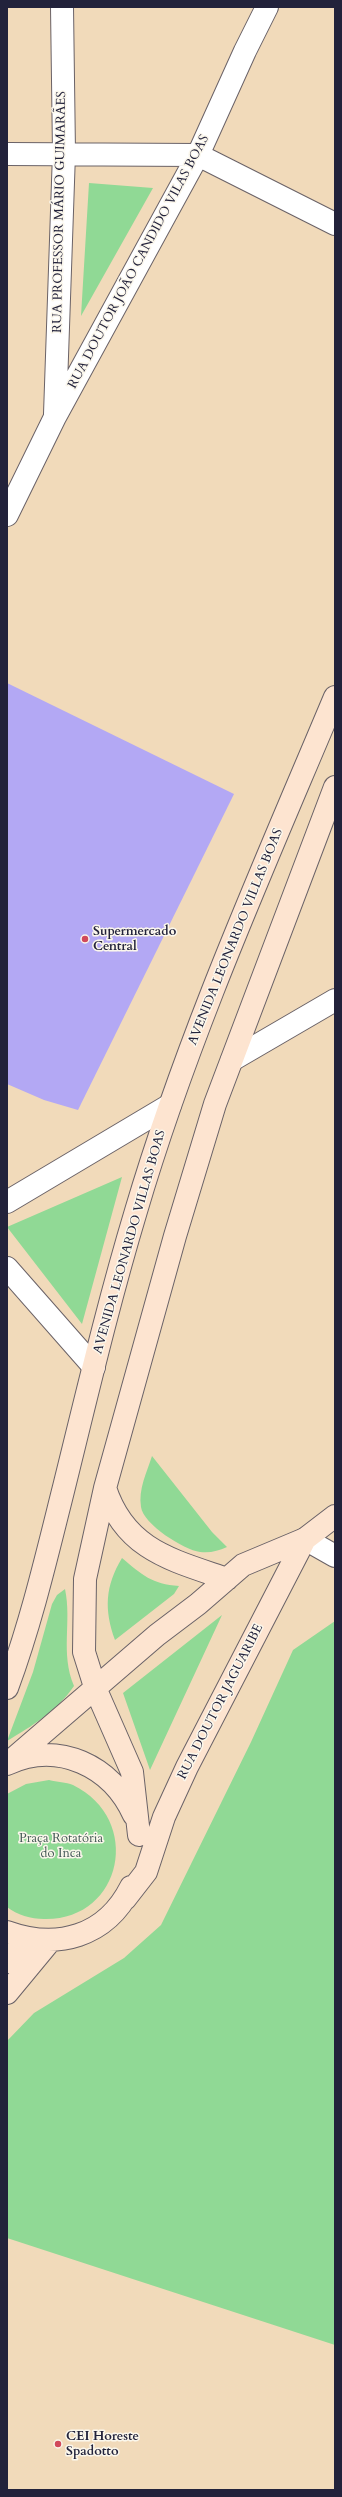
<!DOCTYPE html>
<meta charset="utf-8">
<style>
body{margin:0}
#map{position:relative;width:342px;height:2497px;overflow:hidden;background:#f1daba;font-family:Cardo,serif}
canvas{display:block}
.frame{position:absolute;inset:0;border:8px solid #22223b;pointer-events:none}
</style>
<div id="map">
<canvas width="342" height="2497"></canvas>
<div class="frame"></div>
</div>
<script>
const c = document.querySelector('canvas').getContext('2d');
c.lineJoin = 'round';
function fill(path, color) { c.fillStyle = color; c.fill(path, 'evenodd'); }
function trace(path, color, width, dash) { c.strokeStyle = color; c.lineWidth = width; c.lineCap = dash ? 'butt' : 'round'; c.setLineDash(dash || []); c.stroke(path); }
function label(font, color, halo, rows, align = 'center') {
  c.font = font + ' Cardo,serif'; c.lineWidth = 3; c.setLineDash([]); c.textBaseline = 'middle'; c.strokeStyle = halo; c.fillStyle = color; for (const [text, x, y, turn = 0] of rows) {
    c.save(); c.translate(x, y); c.rotate((+turn || 0) * Math.PI / 180); c.textAlign = isNaN(turn) ? turn : align; if (halo) c.strokeText(text, 0, 0); c.fillText(text, 0, 0); c.restore();
  }
}
const green = new Path2D(`
 M89 183 153 188 81 316Z
 M122 1177 82 1324 7 1227Z
 M152 1456 212 1532 227 1547C218 1551 211 1553 200 1552 184 1550 143 1524 141 1507 138 1489 147 1472 152 1456Z
 M122 1558C142 1575 152 1584 179 1586L174 1594 115 1640C104 1610 105 1586 122 1558Z
 M65 1589C72 1622 60 1653 74 1686 57 1711 32 1726 7 1741L33 1672 52 1604 57 1595Z
 M222 1615 150 1770 123 1693Z
 M335 1621V2345L7 2238V2041L34 2013 124 1958 161 1925 251 1742 293 1650Z
 M49 1780C57 1782 66 1782 73 1785 144 1820 122 1921 44 1919 31 1919 17 1915 7 1907V1794L26 1784Z`);
const building = new Path2D(`
 M7 683 234 794 78 1110 44 1100 7 1084Z`);
const street = new Path2D(`
 M7 154 198 155 335 224
 M55 414 64 153 62 7
 M7 515 55 417 198 155 245 51 267 7
 M232 1060 335 1000
 M7 1202 170 1105
 M7 1268 94 1367
 M305 1539 335 1556`);
const secondary = new Path2D(`
 M105 1488C125 1550 172 1560 227 1579
 M7 1688C31 1623 46 1559 63 1491 86 1398 108 1304 136 1211 188 1035 264 866 335 697
 M14 1758 157 1635 198 1604 243 1565 305 1539
 M7 1764C58 1740 112 1766 134 1815
 M139 1835 132 1772 96 1690 84 1652 85 1579 105 1488 175 1236 215 1104 335 787
 M125 1899 146 1872 164 1817 187 1767 305 1539 335 1516
 M7 1932C57 1950 106 1937 131 1887
 M7 1962 27 1939
 M7 1993 50 1941`);
const markers = [
 [85,939,4,"#d1495b"],
 [58,2444,4,"#d1495b"]
];
const streetNames = [
 ["RUA PROFESSOR MÁRIO GUIMARÃES",60,212,-89],
 ["RUA DOUTOR JOÃO CANDIDO VILAS BOAS",139,262,-62],
 ["AVENIDA LEONARDO VILLAS BOAS",236,937,-68],
 ["AVENIDA LEONARDO VILLAS BOAS",130,1242,-74],
 ["RUA DOUTOR JAGUARIBE",221,1702,-63]
];
const poiNames = [
 ["Supermercado",93,932],
 ["Central",93,947],
 ["CEI Horeste",66,2437],
 ["Spadotto",66,2452]
];
const parkNames = [
 ["Praça Rotatória",61,1839],
 ["do Inca",61,1854]
];
fill(green, '#90d995');
fill(building, '#b3a8f4');
trace(street, '#6a6267', 24);
trace(secondary, '#6a6267', 24);
trace(street, '#fff', 22);
trace(secondary, '#fde4d0', 22);
for (const [x, y, r, color] of markers) { const dot = new Path2D(); dot.arc(x, y, r, 0, 2 * Math.PI); c.fillStyle = color; c.fill(dot); trace(dot, '#fbf7ec', 1.5); }
label('13px', '#22223b', '#fbf7ec', streetNames);
label('bold 13px', '#22223b', '#fbf7ec', poiNames, 'left');
label('13px', '#435956', '#fbf7ec', parkNames);
</script>
